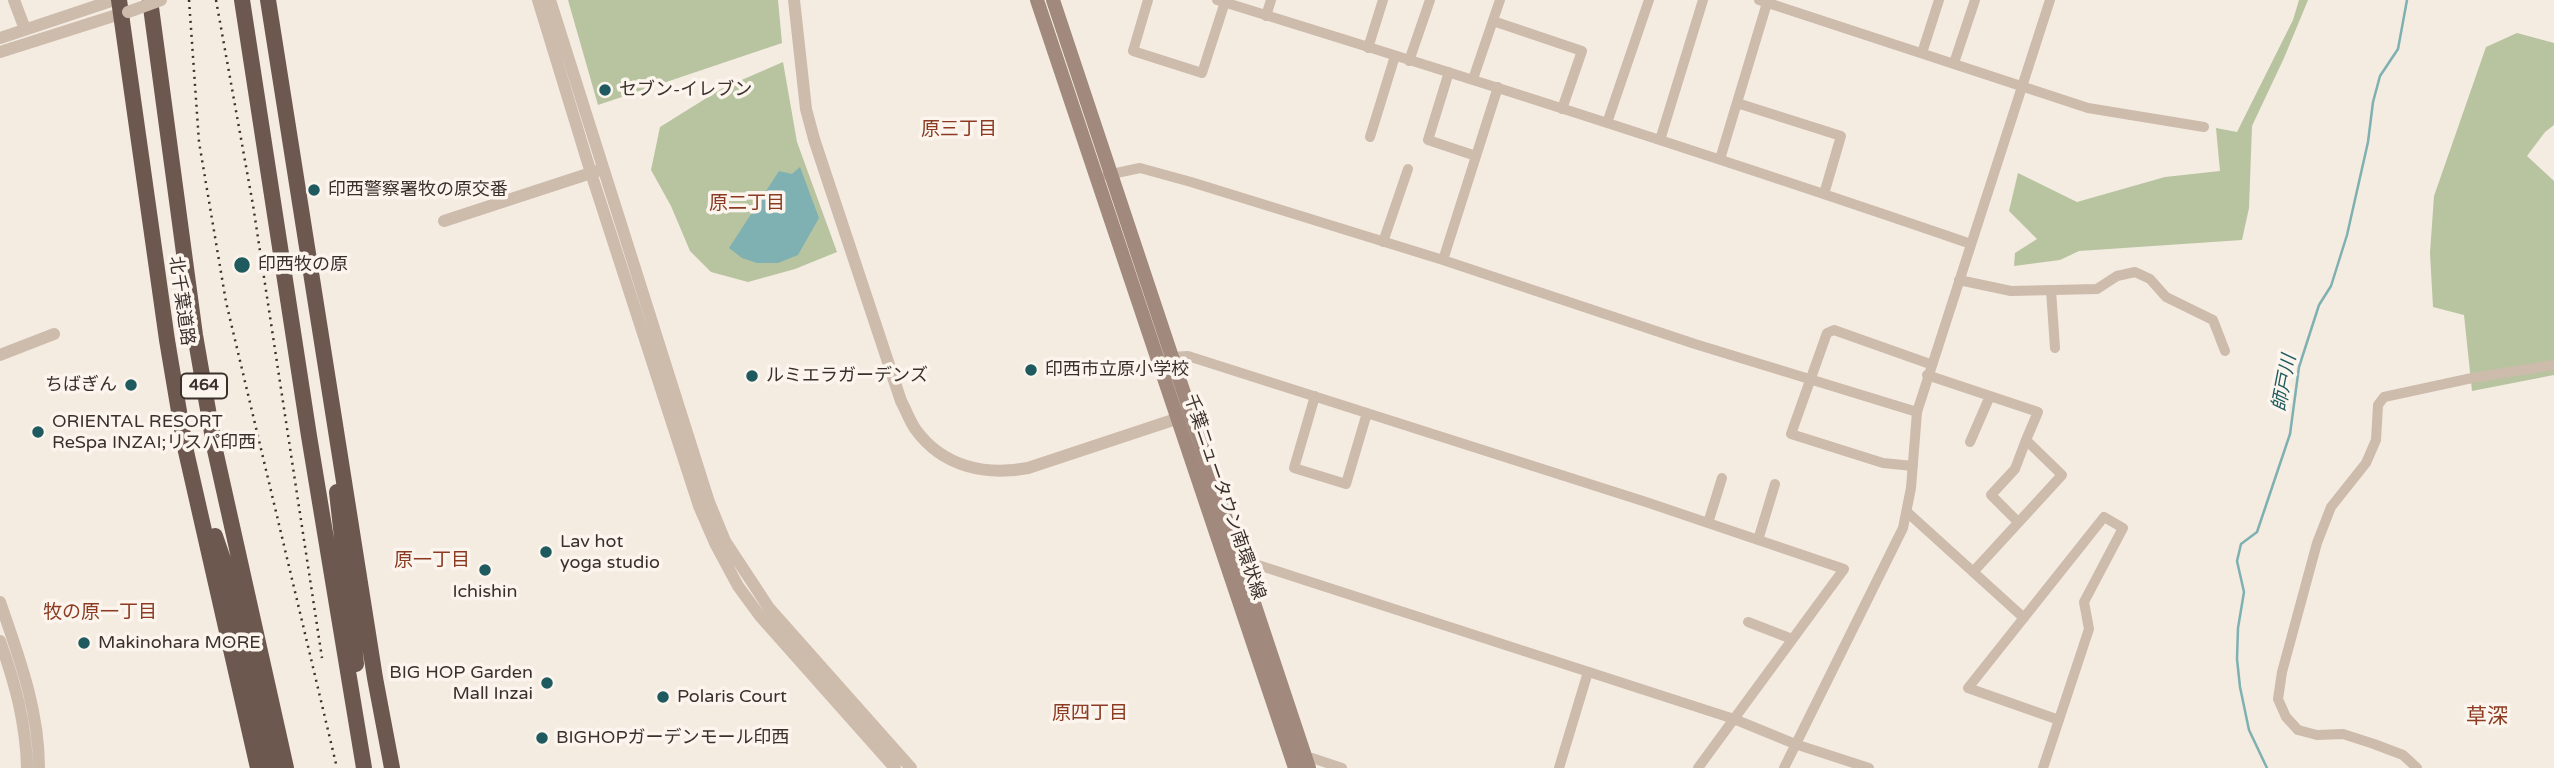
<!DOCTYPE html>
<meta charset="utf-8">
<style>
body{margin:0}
canvas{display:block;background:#f4ebe1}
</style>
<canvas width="2554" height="768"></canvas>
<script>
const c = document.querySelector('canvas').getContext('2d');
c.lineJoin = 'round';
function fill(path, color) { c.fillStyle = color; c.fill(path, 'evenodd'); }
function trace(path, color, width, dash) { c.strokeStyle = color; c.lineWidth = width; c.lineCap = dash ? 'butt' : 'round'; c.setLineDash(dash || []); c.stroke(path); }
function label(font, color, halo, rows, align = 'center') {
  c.font = font + ' "Varela Round","Noto Sans JP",sans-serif'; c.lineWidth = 7; c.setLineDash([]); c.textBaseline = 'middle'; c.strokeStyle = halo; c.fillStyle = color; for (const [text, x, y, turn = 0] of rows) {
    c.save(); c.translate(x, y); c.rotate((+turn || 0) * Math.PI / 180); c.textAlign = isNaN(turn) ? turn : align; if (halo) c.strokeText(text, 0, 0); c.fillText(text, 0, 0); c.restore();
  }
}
const green = new Path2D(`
 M568 0H778L782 43 598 105Z
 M2299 0H2308L2284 58 2252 126 2249 208 2242 240 2079 251 2060 260 2014 266 2015 253 2037 239 2009 211 2018 173 2077 202 2165 177 2220 171 2216 128 2237 132 2293 20Z
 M2517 33 2554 43V125L2545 132 2527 156 2554 181V375L2472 391 2464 315 2433 307 2430 253 2434 196 2486 47Z
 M783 62 797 142 837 252 795 269 748 282 711 272 690 251 671 206 651 170 660 127 721 89Z`);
const water = new Path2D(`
 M800 167 819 218 798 255 778 263H757L742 258 729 248 779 171 792 174Z`);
const stream = new Path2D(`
 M2267 768 2249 730 2240 687 2237 659 2238 628 2244 592 2237 561 2241 544 2257 532 2290 434 2299 367 2319 305 2331 286 2347 235 2368 142 2373 102 2380 76 2398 49 2407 0`);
const minor = new Path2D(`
 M1148 0 1133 51 1202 73 1225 2
 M1217 0C1470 78 1721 158 1971 244
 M1759 0 2088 108 2204 127
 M1266 16 1271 0
 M1493 21 1582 51 1562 109
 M1368 48 1383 0
 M1922 53 1939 0
 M1409 61 1430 0
 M1954 63 1975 0
 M1449 72 1428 140 1476 156
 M1473 79 1500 0
 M1737 103 1841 136 1824 194
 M1607 123 1649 0
 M1370 137 1395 56
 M1660 140 1703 0
 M1720 159 1767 3
 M1107 175 1140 168 1191 182 1443 260 1695 344 1917 412
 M1383 242 1408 169
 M1443 260 1498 87
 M1959 280 2011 291 2097 289 2117 276 2135 272 2150 279 2166 297 2213 320 2225 351
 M2051 290 2055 348
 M1171 357 1188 356 1646 502 1844 569 1698 768
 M1927 375 2038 412 2026 440
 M1315 396 1294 468 1346 484 1367 413
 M1970 442 1990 396
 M1913 466 1883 463 1791 434 1827 333 1834 330 1930 364
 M1907 512 2024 618
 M1708 523 1722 478
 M1758 540 1775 484
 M1242 568 1255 564 1734 719 1795 744 1869 768
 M1973 572 2062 475 2026 440 2015 469 1991 495 2018 522
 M1748 622 1792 639
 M1307 760 1312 758 1342 768
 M1559 768 1588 672
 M1784 768 1903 528 1911 488 1917 412 2050 0
 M2043 768 2089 629 2084 602 2123 528 2104 517 1968 688 2059 720
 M2417 768 2403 755 2374 744 2343 734 2317 735 2298 730 2286 717 2278 699 2282 672 2317 543 2331 507 2366 463 2376 440 2378 405 2384 397 2472 378 2554 365`);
const tertiary = new Path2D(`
 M14 0 25 29
 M538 0 591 173 699 506 716 545 738 586 760 616 895 768
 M550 0 709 502 725 541 769 608 911 768
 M794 0 806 109 814 139 901 401C906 410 910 422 916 430 943 467 986 476 1028 468L1185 416
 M0 38 114 0
 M0 52 126 12
 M444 221 597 171
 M0 355 54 334
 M0 602C19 657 39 710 39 768
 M0 641C15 683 26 723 27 768`);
const secondary = new Path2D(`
 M1037 0 1295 768
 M1053 0 1309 768`);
const trunk = new Path2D(`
 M119 0 167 340 185 447 258 768
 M150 0 195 335 215 450 286 768
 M242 0 309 436 364 768
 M268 0 375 678 392 768
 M337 492 356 664
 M215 536 225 565 271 768`);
const rail = new Path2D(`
 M189 0 199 142 226 302 337 768
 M216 0 253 205 322 658`);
const tertiaryBridge = new Path2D(`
 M128 12 161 0`);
const markers = [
 [605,90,7,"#1f5a5e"],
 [314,190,7,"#1f5a5e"],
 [242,265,9,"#1f5a5e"],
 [1031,370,7,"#1f5a5e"],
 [752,376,7,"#1f5a5e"],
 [131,385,7,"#1f5a5e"],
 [38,432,7,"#1f5a5e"],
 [546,552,7,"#1f5a5e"],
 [485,570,7,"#1f5a5e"],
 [84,643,7,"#1f5a5e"],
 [547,683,7,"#1f5a5e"],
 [663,697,7,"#1f5a5e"],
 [542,738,7,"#1f5a5e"]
];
const shields = [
 [204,386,46]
];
const shieldNames = [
 ["464",204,386]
];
const poiNames = [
 ["セブン-イレブン",619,90],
 ["印西警察署牧の原交番",328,190],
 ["印西牧の原",258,265],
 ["印西市立原小学校",1045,370],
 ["ルミエラガーデンズ",766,376],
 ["ちばぎん",117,385,"right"],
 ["ORIENTAL RESORT",52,422],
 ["ReSpa INZAI;リスパ印西",52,443],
 ["Lav hot",560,542],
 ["yoga studio",560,563],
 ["Ichishin",485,592,"center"],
 ["Makinohara MORE",98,643],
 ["BIG HOP Garden",533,673,"right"],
 ["Mall Inzai",533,694,"right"],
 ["Polaris Court",677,697],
 ["BIGHOPガーデンモール印西",556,738]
];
const streetNames = [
 ["北千葉道路",181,301,82],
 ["千葉ニュータウン南環状線",1224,497,71]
];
const neighbourhoodNames = [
 ["原三丁目",959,130],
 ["原二丁目",747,204],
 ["原一丁目",432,561],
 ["牧の原一丁目",100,613],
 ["原四丁目",1090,714]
];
const waterNames = [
 ["師戸川",2285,383,-79]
];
const quarterNames = [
 ["草深",2487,717]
];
fill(green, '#b8c4a0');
fill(water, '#7fb0b2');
trace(stream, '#7fb0b2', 2.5);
trace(minor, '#cdbbac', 10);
trace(tertiary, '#cdbbac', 12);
trace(secondary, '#a18a7d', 14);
trace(trunk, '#6c584f', 16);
trace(rail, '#3b302b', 2.5, [2, 5]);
trace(tertiaryBridge, '#cdbbac', 12);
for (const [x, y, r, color] of markers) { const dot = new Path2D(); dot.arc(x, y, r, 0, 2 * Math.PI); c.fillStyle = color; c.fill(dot); trace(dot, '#fbf5ee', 2.5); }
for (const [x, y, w] of shields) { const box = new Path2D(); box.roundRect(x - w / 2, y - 12.5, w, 25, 5); c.fillStyle = '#fbf5ee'; c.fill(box); trace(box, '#3b302b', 2); }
label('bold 16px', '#3b302b', null, shieldNames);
label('18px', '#3b302b', '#fbf5ee', poiNames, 'left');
label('18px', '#3b302b', '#fbf5ee', streetNames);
label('19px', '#8c3b22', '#fbf5ee', neighbourhoodNames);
label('italic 19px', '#1f5a5e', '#fbf5ee', waterNames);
label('21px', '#8c3b22', '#fbf5ee', quarterNames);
</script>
